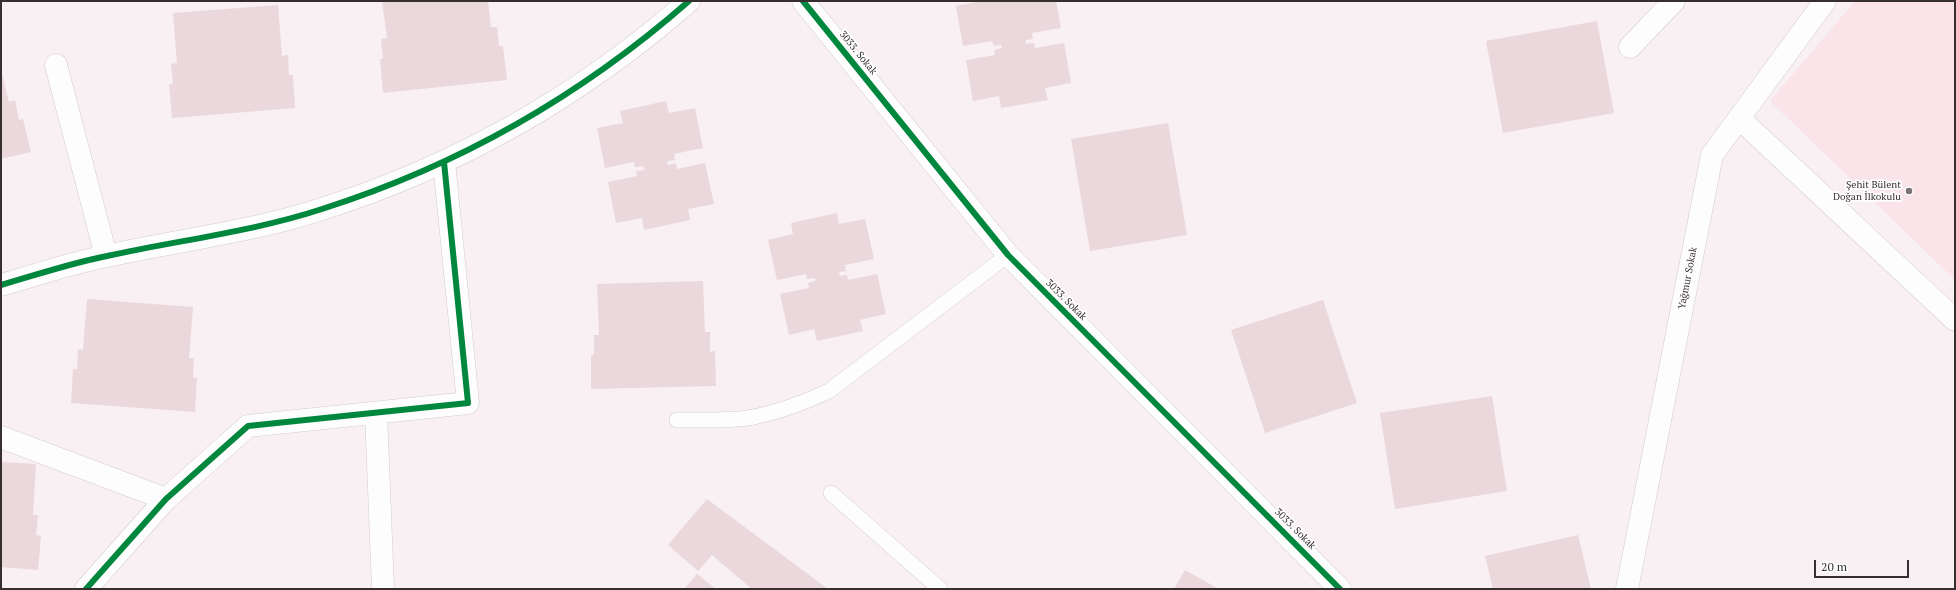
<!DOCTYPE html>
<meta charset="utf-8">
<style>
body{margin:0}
#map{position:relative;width:1956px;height:590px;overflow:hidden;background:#f8f0f2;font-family:"PT Serif",serif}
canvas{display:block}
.frame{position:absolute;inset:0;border:2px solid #372e30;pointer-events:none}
.scale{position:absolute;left:1814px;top:560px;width:95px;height:18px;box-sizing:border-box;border:2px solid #372e30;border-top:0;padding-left:5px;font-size:12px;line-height:14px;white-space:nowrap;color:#372e30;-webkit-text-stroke:3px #fefefe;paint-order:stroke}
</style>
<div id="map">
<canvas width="1956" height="590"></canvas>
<div class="frame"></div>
<div class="scale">20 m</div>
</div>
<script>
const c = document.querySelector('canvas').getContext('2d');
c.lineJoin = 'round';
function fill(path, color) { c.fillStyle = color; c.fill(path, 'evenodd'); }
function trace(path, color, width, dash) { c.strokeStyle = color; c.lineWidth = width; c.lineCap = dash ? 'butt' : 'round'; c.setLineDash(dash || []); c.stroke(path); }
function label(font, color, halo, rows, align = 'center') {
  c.font = font + ' "PT Serif",serif'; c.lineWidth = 3.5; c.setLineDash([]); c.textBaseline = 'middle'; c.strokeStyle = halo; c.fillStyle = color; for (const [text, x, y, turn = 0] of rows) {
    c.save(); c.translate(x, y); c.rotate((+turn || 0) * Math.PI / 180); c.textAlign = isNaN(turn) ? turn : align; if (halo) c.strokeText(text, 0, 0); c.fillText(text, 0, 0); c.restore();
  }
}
const built = new Path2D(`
 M1855 1H1955V280L1770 101Z`);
const building = new Path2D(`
 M382 1H488L491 27H497L499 46H503L507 80 383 93 380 59H383L381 39 387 38Z
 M981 1H1056L1061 28 1032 33 1033 39 1026 40V44L1034 43 1035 48 1064 43 1071 83 1045 88 1048 100 1001 108 999 96 973 101 966 60 995 55 994 50 1002 48 1001 45 994 46 992 41 963 46 956 6Z
 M278 5 282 56 288 55 289 75H293L295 108 172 118 169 84H173L171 64 177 63 173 13Z
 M1597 21 1614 113 1503 133 1486 41Z
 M1 70 9 102 15 100 19 120 23 119 31 152 1 159Z
 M666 101 669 113 695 108 703 148 674 154 675 160 667 161 668 165 676 163 677 169 705 163 714 204 688 209 690 220 644 230 642 218 616 223 608 182 637 176 636 171 644 170 643 166 635 167 634 162 605 168 597 128 623 123 620 111Z
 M1168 123 1187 235 1090 251 1071 139Z
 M837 213 839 224 865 219 874 259 845 265 846 271 839 272 840 276 847 275 848 280 877 274 886 314 860 320 863 331 817 341 814 329 789 335 780 294 809 288 808 283 815 281V278L807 279 806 274 777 280 768 240 793 234 791 223Z
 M703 281 705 332H710V352L715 351 716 386 591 389V355H594V335H599L597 284Z
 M87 299 193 307 189 358H194L193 378H197L195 412 71 403 73 369H77L78 349 83 350Z
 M1323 300 1357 403 1265 433 1231 330Z
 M1492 396 1507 491 1395 509 1380 413Z
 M1 462 36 464 33 515H38L36 535 41 536 38 570 1 567Z
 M707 499 828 589H752L712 555 698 571 668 545Z
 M1578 535 1591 589H1493L1485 556Z
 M1185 570 1219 589H1174Z
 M697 574 716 589H684Z`);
const service = new Path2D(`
 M677 420C701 420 725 421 748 418 777 413 803 403 829 391L1008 255
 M831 493 940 589`);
const minor = new Path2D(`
 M803 1 1008 255 1340 589
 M1630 47 1674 1
 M56 65 106 256
 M1739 118 1955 320
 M1 285C36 275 71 263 107 256 179 240 252 232 322 209 457 166 582 95 689 1
 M376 413 383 589
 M1 437 166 499
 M86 589 166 499 248 426 468 403 444 162
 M1627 589 1712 155 1825 1`);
const cycleway = new Path2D(`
 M803 1 1008 255 1340 589
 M1 285C36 275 71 263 107 256 179 240 252 232 322 209 457 166 582 95 689 1
 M86 589 166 499 248 426 468 403 444 162`);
const markers = [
 [1909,191,4,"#7b7274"]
];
const streetNames = [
 ["3033. Sokak",858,53,51],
 ["Yağmur Sokak",1688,278,-79],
 ["3033. Sokak",1066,300,45],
 ["3033. Sokak",1295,529,45]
];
const poiNames = [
 ["Şehit Bülent",1901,185],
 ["Doğan İlkokulu",1901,197]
];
fill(built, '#fae4e9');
fill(building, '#ead8dd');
trace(service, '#d4cbcd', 16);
trace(minor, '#d4cbcd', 23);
trace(service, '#fefdfd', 15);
trace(minor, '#fefdfd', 22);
trace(cycleway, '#00873e', 6);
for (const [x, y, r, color] of markers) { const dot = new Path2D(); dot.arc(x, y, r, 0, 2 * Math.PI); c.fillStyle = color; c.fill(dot); trace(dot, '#fefefe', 1.5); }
label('10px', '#372e30', '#fefefe', streetNames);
label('10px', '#372e30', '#fefefe', poiNames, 'right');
</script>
